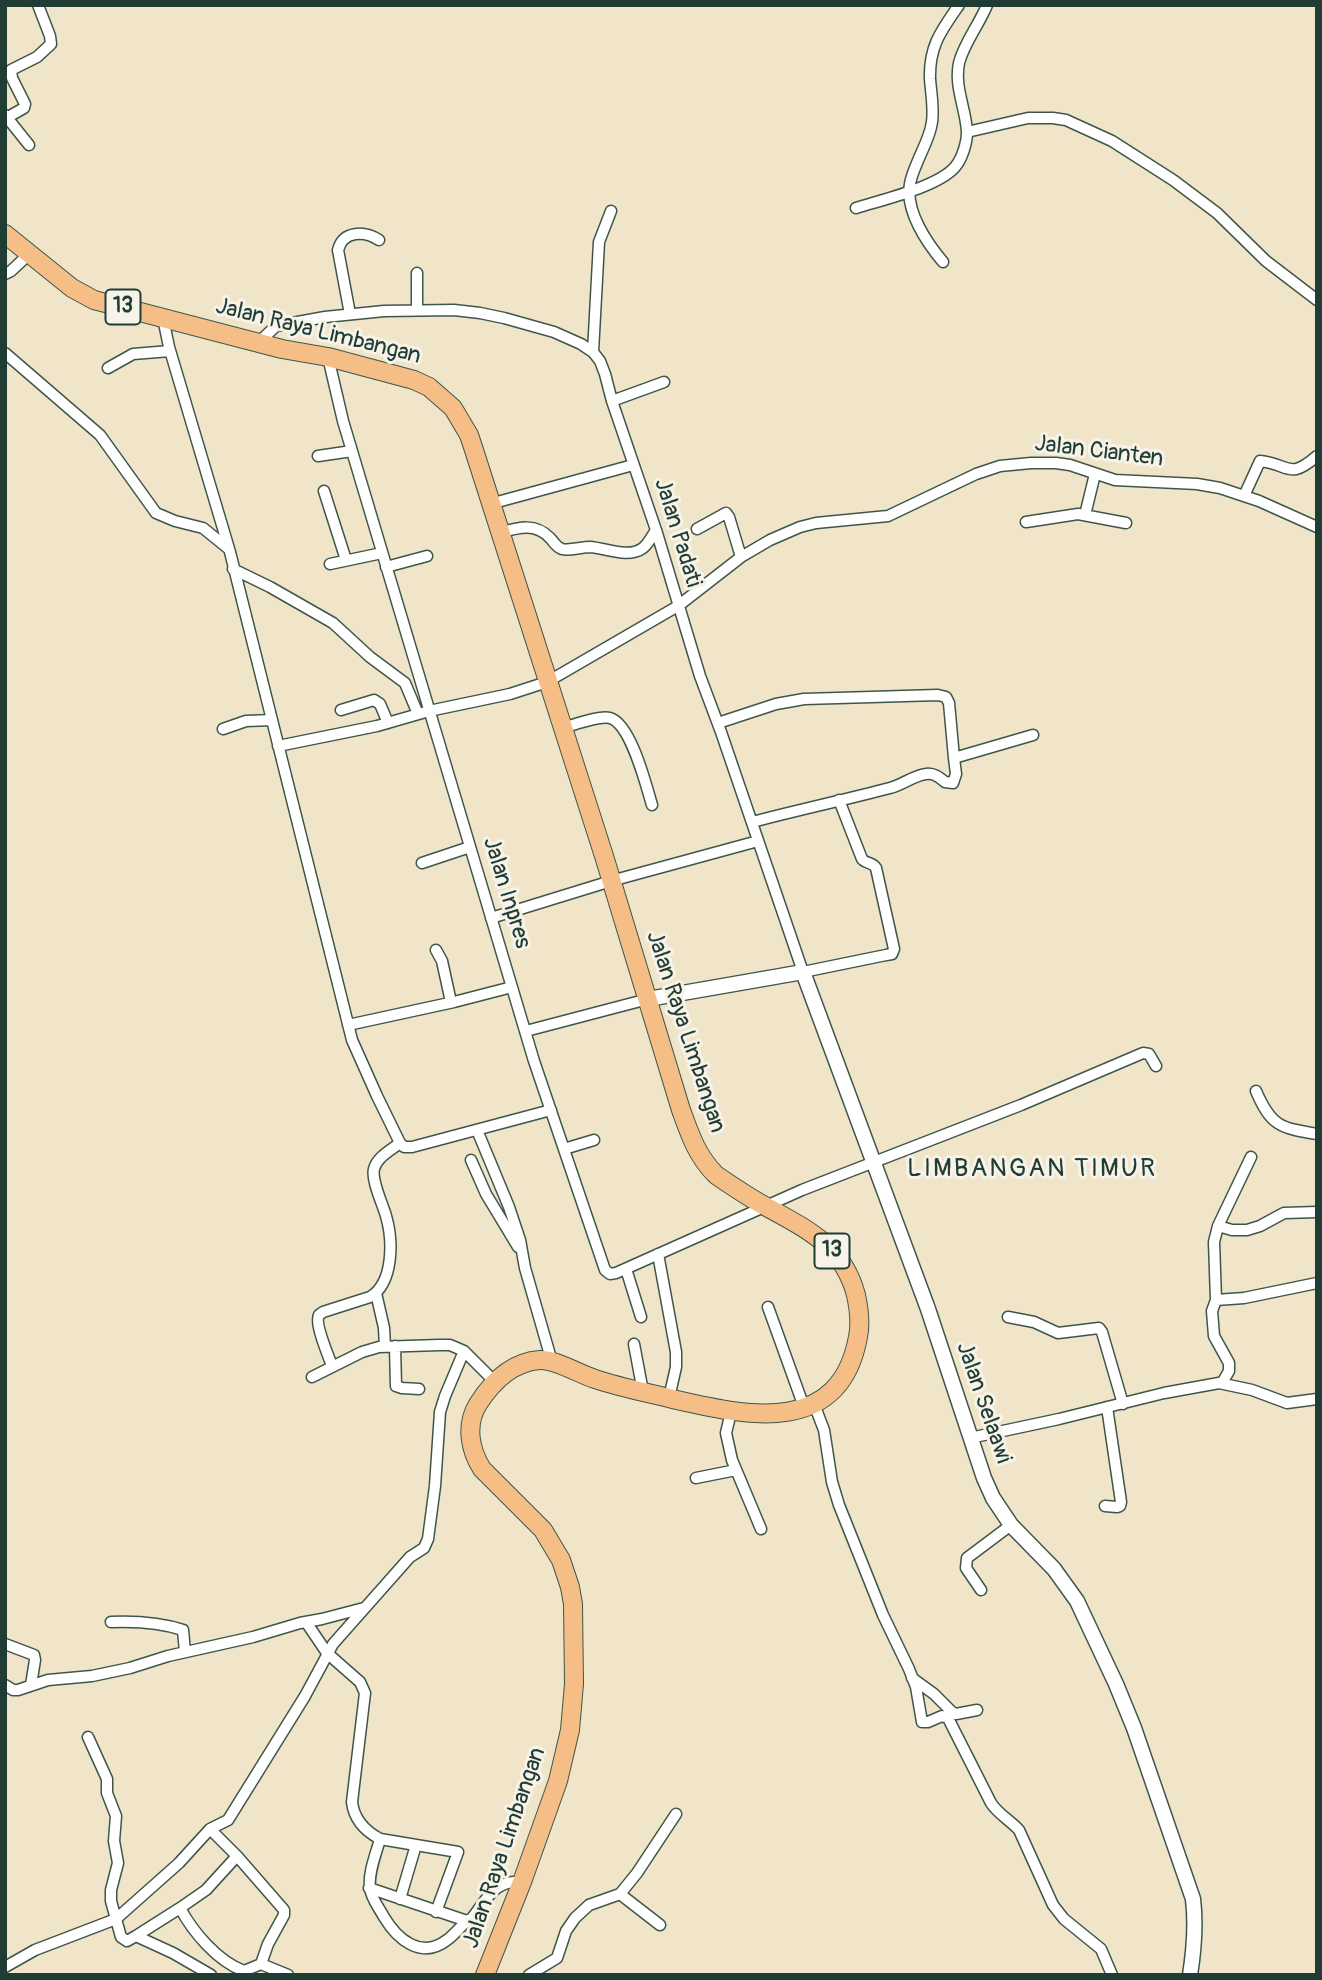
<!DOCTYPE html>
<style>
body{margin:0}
#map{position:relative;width:1322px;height:1980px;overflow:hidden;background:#f0e4c9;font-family:Pangolin,sans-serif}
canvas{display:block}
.frame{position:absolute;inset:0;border:7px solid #1f3d34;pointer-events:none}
</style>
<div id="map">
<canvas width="1322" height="1980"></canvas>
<div class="frame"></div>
</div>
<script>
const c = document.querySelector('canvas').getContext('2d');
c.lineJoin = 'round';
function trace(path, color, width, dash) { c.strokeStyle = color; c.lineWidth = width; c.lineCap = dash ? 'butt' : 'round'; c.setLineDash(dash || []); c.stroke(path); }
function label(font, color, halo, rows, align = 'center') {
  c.font = font + ' Pangolin,sans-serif'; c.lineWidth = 6; c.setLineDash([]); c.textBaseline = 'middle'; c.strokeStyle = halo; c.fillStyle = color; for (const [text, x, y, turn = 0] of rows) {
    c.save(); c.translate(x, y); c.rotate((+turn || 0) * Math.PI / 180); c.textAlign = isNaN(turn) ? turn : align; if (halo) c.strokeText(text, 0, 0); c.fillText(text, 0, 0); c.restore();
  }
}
const minor = new Path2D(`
 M5 115 29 145
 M8 117 24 108 25 104 12 78 11 70 37 57 51 44 50 36 38 5
 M967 132 1028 118H1053L1066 120 1112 141 1173 180 1217 213 1266 261 1317 300
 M856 208C881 200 938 187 955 167 962 159 967 143 967 132 966 109 954 87 959 63 964 43 979 25 987 5
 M943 262C927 243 905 211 910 184 911 177 914 170 917 163 922 150 930 137 932 122 934 108 931 93 930 79 929 46 941 31 959 5
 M417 273V310
 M5 274 11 271 29 254
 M350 314 338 250C343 230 365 231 379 240
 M163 318 169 347 230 552 352 1040 377 1096 400 1143C391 1150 377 1157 374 1169 371 1180 383 1205 386 1216 393 1240 394 1283 370 1297L323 1312C322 1313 320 1314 319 1315 314 1323 329 1357 332 1366
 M259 342 276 326 325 317 384 311 454 310 480 313 504 318 554 332 581 344 593 352 600 361 605 374 612 401 656 530 700 676 721 732 803 972 886 955 892 954 894 949 876 868C873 862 866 864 862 859L839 800
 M593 352 599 242 611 211
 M5 353 100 435 156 513 175 521 203 528 229 549
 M328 357 343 421 534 1061 605 1270 610 1274 616 1273 802 1190 1021 1105 1143 1053 1149 1054 1156 1066
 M108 368 133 354 170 351
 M612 401 664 382
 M318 456 352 451
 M324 491 346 560
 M1244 496 1260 461C1290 464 1288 481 1317 456
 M490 504 633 465
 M1085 515 1095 474
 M1026 522 1078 514 1126 523
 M697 529 726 513 729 517 741 557
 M499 533C517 528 535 522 550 538 554 542 556 547 562 549 570 551 581 547 590 547 606 548 628 559 643 548 649 543 652 536 656 530
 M330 564 382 553
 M386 567 427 556
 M233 569 270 587 333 623 370 657 405 683 418 714
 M341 710 374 700 380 704 388 723
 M718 723 776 704 804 699 938 695 946 697 949 703 954 758 1033 735
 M562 728C574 725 599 715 610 718 631 724 646 785 652 805
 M223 729 246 721 272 720
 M278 746 377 726 429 711 510 694 547 682 678 606 741 557 770 540 800 527 816 523 888 516 976 474 1000 466 1031 463H1056L1070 465 1115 480 1197 484 1220 488 1259 501 1317 527
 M752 822C798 810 844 800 890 788 902 785 915 775 926 774 934 773 939 777 945 782L953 783 956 774 954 758
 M422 863 470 847
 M491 918 611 881 758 841
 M436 950 442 961 451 1002
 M348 1025 454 1002 512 987
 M526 1031 648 999
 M1256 1091C1271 1126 1280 1128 1317 1134
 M477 1130 509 1207 520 1240 525 1268 552 1362
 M400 1143 404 1147H412L551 1110
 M564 1149 594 1140
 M471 1160 486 1194 518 1247
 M1218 1226 1251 1157
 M658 1254 676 1352V1367L669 1398
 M626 1269 641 1317
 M376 1293 384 1328 385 1347
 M1216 1300 1214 1242 1218 1226 1232 1230H1247L1260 1226 1284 1213 1317 1212
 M768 1307 804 1407
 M1008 1317 1034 1322 1058 1333 1099 1328 1102 1332 1123 1404
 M634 1344 643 1392
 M395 1346 396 1386 402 1388 419 1389
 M312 1377 362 1352 379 1347 439 1345H450L464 1351 494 1381
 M1222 1383 1229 1371V1363L1214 1336 1212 1311 1216 1300 1244 1298 1317 1283
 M814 1404 824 1430 832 1482 839 1505 883 1615 909 1669 916 1687 922 1722H928L942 1716 948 1718 991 1803C999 1815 1010 1820 1019 1830L1053 1905 1064 1919 1101 1949 1112 1975
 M731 1412 726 1433 732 1460 761 1529
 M970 1438 1059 1419 1164 1393 1219 1383 1252 1390 1287 1403 1317 1399
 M696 1478 736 1470
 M1105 1506 1117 1507 1120 1506 1121 1502 1107 1407
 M981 1590 966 1568 967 1558 1011 1525
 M111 1622C136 1621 159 1622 183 1630L185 1652
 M306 1622 327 1653 360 1682 365 1693 352 1802C354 1820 365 1831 380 1839L458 1852 436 1912
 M5 1644 34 1655 35 1660 31 1685
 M912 1678 934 1694 952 1712 956 1714 977 1710
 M5 1685 13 1690H18L48 1680 92 1676 130 1668 168 1656 253 1637 300 1623 322 1619 364 1608
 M88 1737 107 1779V1793L116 1816 114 1841 118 1863 111 1890V1901L121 1937 127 1941 136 1936
 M210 1829 237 1856 284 1910V1915L268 1944 261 1964
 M380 1839C376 1854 368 1873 370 1888 371 1898 379 1908 384 1917 397 1939 421 1960 447 1940 454 1935 460 1927 467 1921
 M369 1888 467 1921 472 1918C487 1899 495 1879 522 1882
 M620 1894 660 1925
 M400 1899 416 1845
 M180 1908 206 1890 237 1856
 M5 1967 35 1950 116 1919 179 1863 210 1829 228 1820 305 1696 333 1644 410 1557 424 1548 428 1539 435 1486 440 1412 445 1396 464 1351
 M211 1975 173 1953 136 1936 180 1908C193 1932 217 1961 244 1971L261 1964 288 1975
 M529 1975 557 1958 566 1931 575 1918 589 1905 620 1894 637 1873 676 1814`);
const tertiary = new Path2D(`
 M648 999 803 972 928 1309 984 1478 993 1498 1011 1525 1054 1569 1077 1601 1116 1684 1134 1728 1193 1899C1196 1924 1194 1950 1190 1975`);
const trunk = new Path2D(`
 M5 234 72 288 94 300 282 349 328 357 414 380 429 387 453 408 469 435 474 450 604 856 681 1110C690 1135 697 1156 716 1175 732 1186 748 1197 765 1206 806 1229 843 1245 856 1295 859 1309 861 1323 858 1337 840 1435 750 1417 677 1400 650 1393 622 1388 595 1379 579 1374 555 1359 540 1360 511 1362 492 1382 478 1404 465 1425 470 1450 482 1469L543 1530 561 1560 570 1587 573 1604 574 1684 570 1730 558 1781 522 1882 485 1975`);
const shields = [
 [123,307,35],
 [832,1251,35]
];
const shieldNames = [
 ["13",123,307],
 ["13",832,1251]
];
const streetNames = [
 ["Jalan Raya Limbangan",318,332,14],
 ["Jalan Cianten",1099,452,7],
 ["Jalan Padati",677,533,73],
 ["Jalan Inpres",506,893,73],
 ["Jalan Raya Limbangan",685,1032,72],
 ["Jalan Selaawi",983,1403,71],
 ["Jalan Raya Limbangan",505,1848,-71]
];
const quarterNames = [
 ["LIMBANGAN TIMUR",1032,1169]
];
trace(minor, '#3e564a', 13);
trace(tertiary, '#3e564a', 17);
trace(trunk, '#3e564a', 20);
trace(minor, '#fff', 10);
trace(tertiary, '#fff', 14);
trace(trunk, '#f6be87', 18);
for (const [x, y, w] of shields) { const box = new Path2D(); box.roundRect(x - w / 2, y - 17.5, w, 35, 5); c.fillStyle = '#f7f3e8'; c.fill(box); trace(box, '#1f3d34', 2); }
label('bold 21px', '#1f3d34', null, shieldNames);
label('23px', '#1f3d34', '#f7f3e8', streetNames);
c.letterSpacing = '2px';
label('26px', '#1f3d34', '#f7f3e8', quarterNames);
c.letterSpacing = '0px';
</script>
